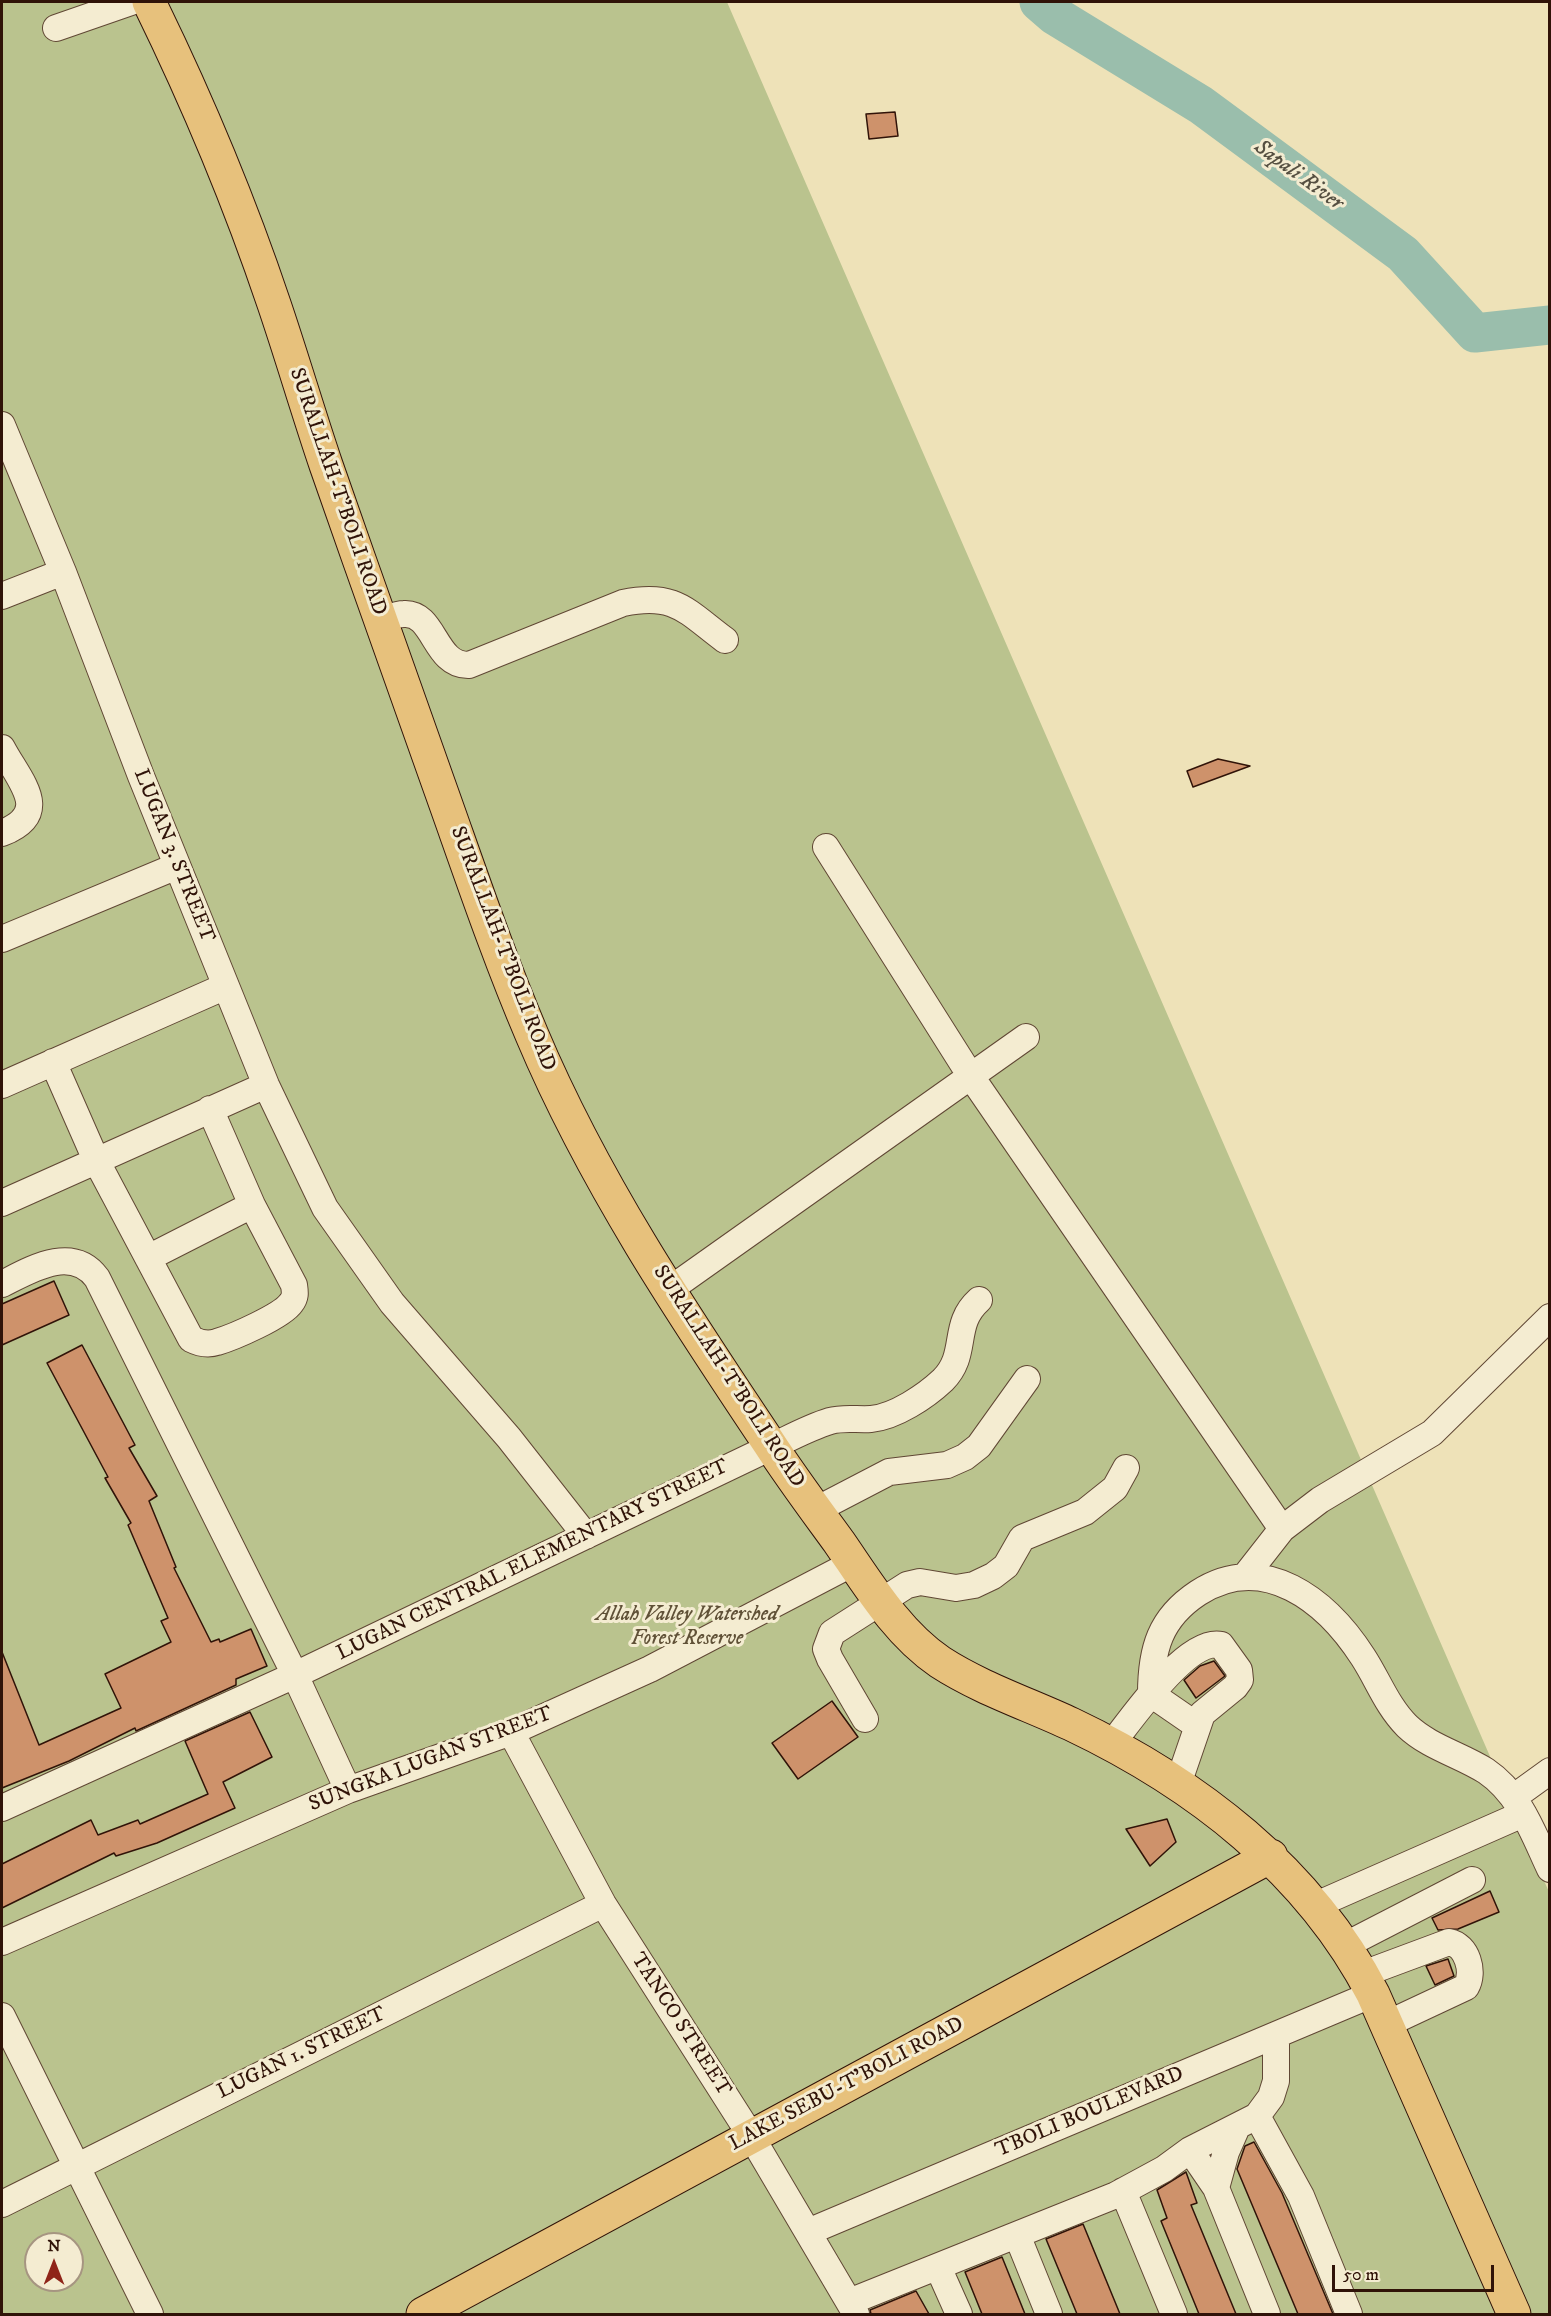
<!DOCTYPE html>
<style>
body{margin:0}
#map{position:relative;width:1551px;height:2316px;overflow:hidden;background:#eee2b8;font-family:"IM FELL DW Pica",serif}
canvas{display:block}
.frame{position:absolute;inset:0;border:3px solid #301308;pointer-events:none}
.north{position:absolute;left:24px;top:2232px;width:60px;height:60px;box-sizing:border-box;background:#f4ecd1;border:2px solid #a69581;border-radius:50%;rotate:0deg;font-size:16px;font-weight:700;line-height:24px;text-align:center;color:#301308}
.north::after{content:'';display:block;margin:auto;width:21px;height:27px;background:#8f2418;clip-path:polygon(50% 0,100% 100%,50% 72%,0 100%)}
.scale{position:absolute;left:1332px;top:2265px;width:162px;height:27px;box-sizing:border-box;border:3px solid #301308;border-top:0;padding-left:8px;font-size:18px;line-height:21px;white-space:nowrap;color:#301308;-webkit-text-stroke:4px #f4ecd1;paint-order:stroke}
</style>
<div id="map">
<canvas width="1551" height="2316"></canvas>
<div class="frame"></div>
<div class="north">N</div>
<div class="scale">50 m</div>
</div>
<script>
const c = document.querySelector('canvas').getContext('2d');
c.lineJoin = 'round';
function fill(path, color) { c.fillStyle = color; c.fill(path, 'evenodd'); }
function trace(path, color, width, dash) { c.strokeStyle = color; c.lineWidth = width; c.lineCap = dash ? 'butt' : 'round'; c.setLineDash(dash || []); c.stroke(path); }
function label(font, color, halo, rows, align = 'center') {
  c.font = font + ' "IM FELL DW Pica",serif'; c.lineWidth = 6; c.setLineDash([]); c.textBaseline = 'middle'; c.strokeStyle = halo; c.fillStyle = color; for (const [text, x, y, turn = 0] of rows) {
    c.save(); c.translate(x, y); c.rotate((+turn || 0) * Math.PI / 180); c.textAlign = isNaN(turn) ? turn : align; if (halo) c.strokeText(text, 0, 0); c.fillText(text, 0, 0); c.restore();
  }
}
const green = new Path2D(`
 M2 2H727L1549 1892V2314H2ZM36 2244H72V2280H36Z`);
const river = new Path2D(`
 M1039 2 1054 15 1201 105 1403 254 1475 333 1550 325`);
const building = new Path2D(`
 M895 112 898 136 869 139 866 114Z
 M1218 759 1250 766 1193 787 1187 771Z
 M54 1281 69 1315 2 1345V1304Z
 M82 1345 135 1445 129 1448 157 1496 149 1501 176 1567 174 1568 211 1642 219 1639 220 1642 251 1629 267 1666 236 1679V1685L136 1731 135 1728 69 1761 2 1788V1652L39 1745 121 1708 105 1674 171 1642 161 1621 168 1618 128 1525 131 1523 105 1478 108 1477 47 1363Z
 M1214 1661 1225 1676 1196 1698 1184 1680 1200 1666Z
 M832 1701 858 1737 798 1779 772 1743Z
 M250 1712 272 1757 223 1782 235 1808 157 1843 116 1856 114 1853 2 1908V1864L91 1820 98 1835 138 1820 140 1824 208 1794 185 1741Z
 M1167 1819 1176 1842 1150 1866 1126 1829Z
 M1490 1891 1499 1912 1458 1929 1438 1930 1432 1918Z
 M1448 1959 1454 1976 1435 1985 1426 1966Z
 M1254 2142 1282 2193 1333 2314H1298L1237 2169 1245 2146Z
 M1186 2172 1197 2203 1191 2205 1236 2314H1199L1161 2221 1167 2218 1157 2190Z
 M1083 2224 1120 2314H1077L1046 2239Z
 M1002 2257 1025 2314H982L965 2272Z
 M916 2291 929 2314H871L870 2310Z`);
const minor = new Path2D(`
 M56 28 131 2
 M2 425 63 572 141 776 266 1085 325 1208 392 1303 509 1438 586 1536
 M2 596 63 572
 M381 620C388 618 396 614 404 614 435 612 434 666 469 665L623 603C675 592 686 611 725 640
 M2 748C20 782 53 813 2 833
 M826 847 970 1075 1282 1529
 M2 939 177 866
 M53 1062 96 1160 191 1339C199 1343 208 1345 217 1342 234 1337 282 1316 291 1303 296 1297 295 1292 294 1285L252 1205
 M2 1085 226 986
 M2 1203 266 1085
 M148 1258 252 1205 210 1109
 M2 1284C30 1270 72 1244 97 1278L295 1675 348 1790
 M669 1290 1026 1037
 M816 1510 889 1472 947 1465 965 1457 979 1446 1027 1379
 M1246 1575 1282 1529 1320 1500 1432 1433 1550 1317
 M1151 1694C1151 1649 1160 1618 1198 1593 1264 1550 1327 1601 1363 1657 1378 1680 1387 1706 1407 1726 1429 1747 1461 1755 1486 1771 1520 1794 1533 1833 1550 1869
 M1151 1694 1196 1725
 M865 1719 830 1659 826 1649 832 1633 907 1585 920 1582 956 1588 974 1585 993 1576 1006 1566 1022 1538 1085 1512 1115 1488 1126 1468
 M511 1732 603 1904 751 2136 856 2314
 M1111 1745C1130 1721 1187 1637 1221 1645L1239 1670 1240 1680 1235 1687 1202 1714 1178 1784
 M1514 1797 1550 1771
 M2 1808 295 1675 771 1447C790 1438 810 1427 830 1421 844 1417 857 1420 871 1419 895 1417 926 1396 943 1380 969 1354 951 1325 979 1300
 M1314 1906 1523 1814
 M2 1942 348 1790 511 1732 650 1669 853 1563
 M1344 1946 1472 1880
 M1363 1974 1449 1942C1467 1945 1475 1972 1466 1987L1387 2024
 M2 2016 150 2314
 M1257 2116 1301 2196 1349 2314
 M1190 2150 1216 2188 1267 2314
 M1216 2188 1226 2152 1237 2127
 M1123 2191 1174 2314
 M2 2204 603 1904
 M808 2232 1373 1994
 M1017 2235 1049 2314
 M938 2267 959 2314
 M849 2302 1116 2195 1164 2169 1190 2150 1257 2116 1271 2097 1276 2081V2035`);
const major = new Path2D(`
 M149 2C197 100 239 200 274 304 292 357 308 412 326 465 363 572 402 679 439 785 469 869 497 953 532 1035 593 1180 682 1313 769 1443 791 1477 815 1509 839 1542 868 1584 897 1633 940 1662 980 1688 1028 1704 1071 1724 1195 1783 1309 1870 1373 1994L1514 2314
 M423 2314 1271 1856`);
const streetNames = [
 ["SURALLAH-T'BOLI ROAD",337,492,71],
 ["LUGAN 3. STREET",173,856,68],
 ["SURALLAH-T'BOLI ROAD",502,949,69],
 ["SURALLAH-T'BOLI ROAD",728,1377,57],
 ["LUGAN CENTRAL ELEMENTARY STREET",533,1561,-26],
 ["SUNGKA LUGAN STREET",431,1760,-21],
 ["TANCO STREET",680,2025,57],
 ["LUGAN 1. STREET",302,2054,-26],
 ["LAKE SEBU-T'BOLI ROAD",847,2085,-28],
 ["TBOLI BOULEVARD",1090,2113,-23]
];
const parkNames = [
 ["Allah Valley Watershed",687,1616],
 ["Forest Reserve",687,1640]
];
const waterNames = [
 ["Sapali River",1298,176,36]
];
fill(green, '#bac38e');
trace(river, '#9abeac', 39);
fill(building, '#ce926b');
trace(building, '#301308', 1.5);
trace(minor, '#604734', 28);
trace(major, '#301308', 35);
trace(minor, '#f4ecd1', 26);
trace(major, '#e7c17c', 33);
label('21px', '#301308', '#f4ecd1', streetNames);
label('italic 21px', '#605137', '#f4ecd1', parkNames);
label('italic 22px', '#554f41', '#f4ecd1', waterNames);
</script>
